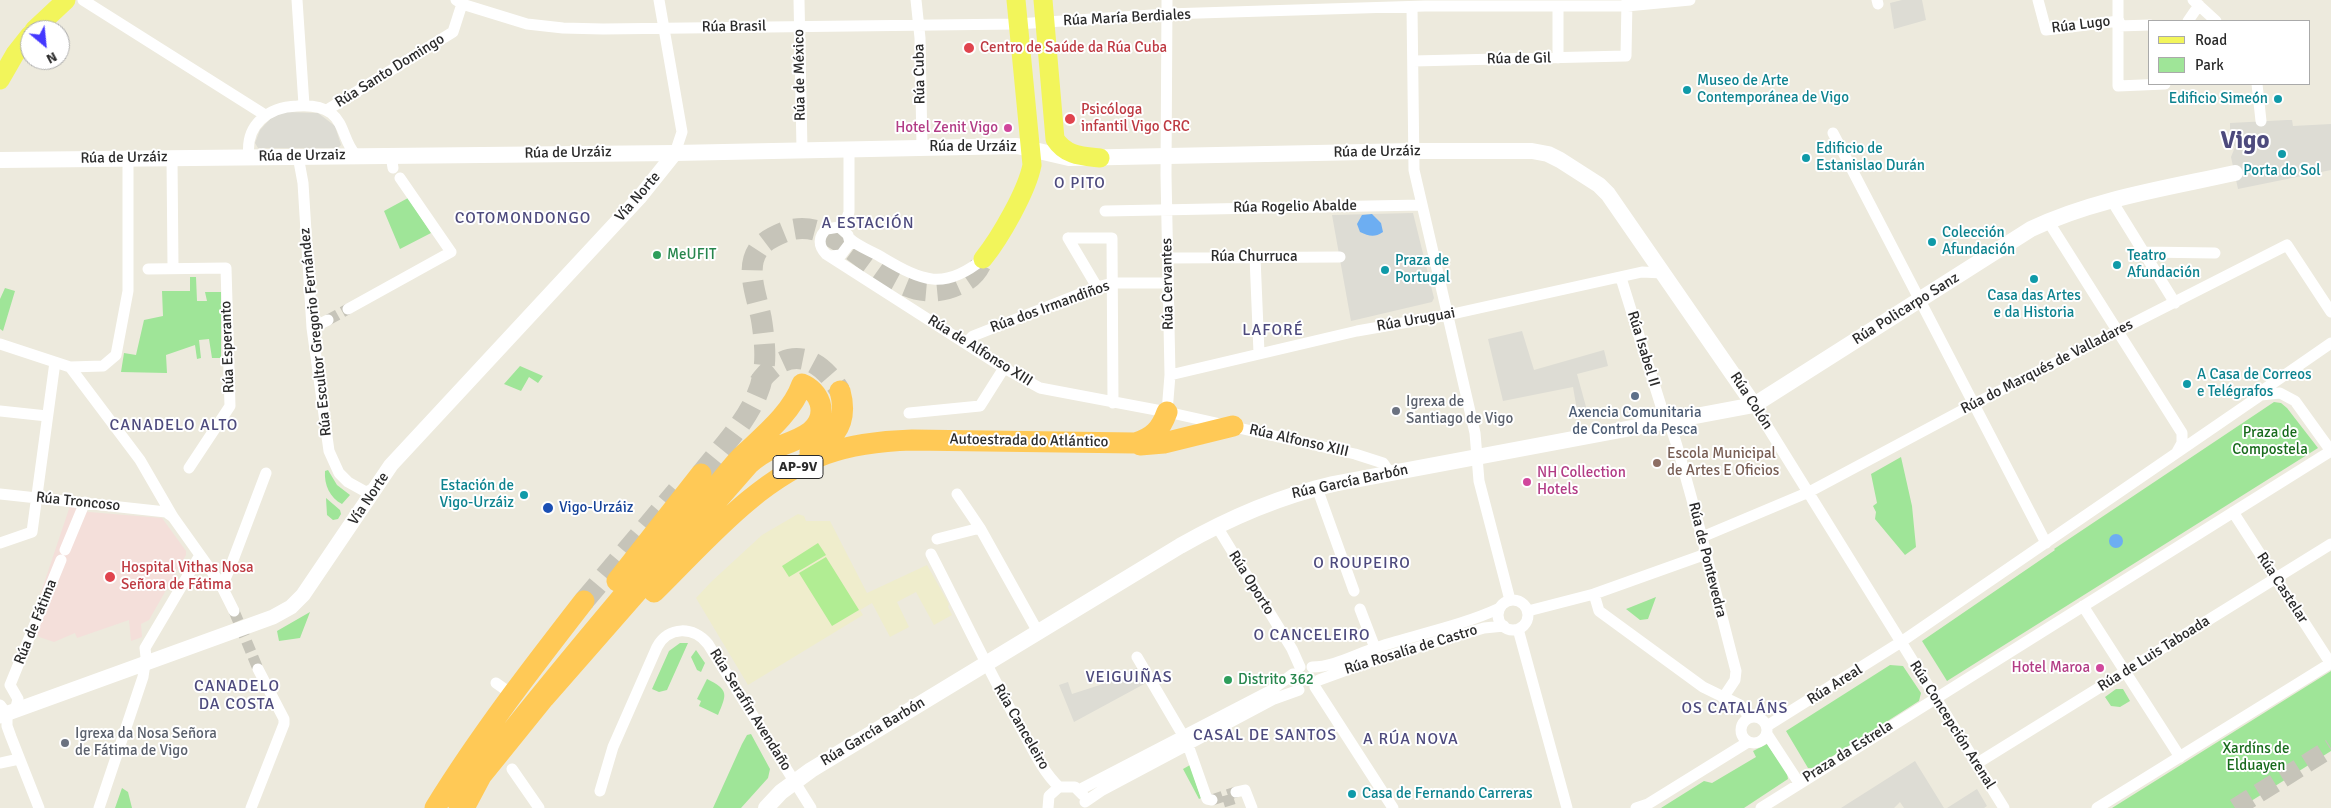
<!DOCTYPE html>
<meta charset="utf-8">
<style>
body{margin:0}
#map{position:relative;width:2331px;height:808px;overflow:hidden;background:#edeadd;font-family:Signika,sans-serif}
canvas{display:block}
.legend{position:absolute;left:2148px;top:20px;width:162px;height:65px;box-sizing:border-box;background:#fff;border:1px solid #aaa;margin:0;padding:6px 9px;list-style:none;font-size:15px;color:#2b2b2b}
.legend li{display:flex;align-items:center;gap:10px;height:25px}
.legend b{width:25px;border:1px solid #aaa}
.north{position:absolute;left:20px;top:20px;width:50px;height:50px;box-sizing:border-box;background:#fff;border:1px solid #aaa;border-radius:50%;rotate:152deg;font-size:14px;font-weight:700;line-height:20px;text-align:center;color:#2b2b2b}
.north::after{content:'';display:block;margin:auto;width:18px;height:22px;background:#4438ff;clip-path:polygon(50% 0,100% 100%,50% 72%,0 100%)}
</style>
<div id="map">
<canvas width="2331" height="808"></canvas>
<ul class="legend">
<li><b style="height:6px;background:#f2f55b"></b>Road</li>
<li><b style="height:14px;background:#9fe598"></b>Park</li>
</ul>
<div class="north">N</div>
</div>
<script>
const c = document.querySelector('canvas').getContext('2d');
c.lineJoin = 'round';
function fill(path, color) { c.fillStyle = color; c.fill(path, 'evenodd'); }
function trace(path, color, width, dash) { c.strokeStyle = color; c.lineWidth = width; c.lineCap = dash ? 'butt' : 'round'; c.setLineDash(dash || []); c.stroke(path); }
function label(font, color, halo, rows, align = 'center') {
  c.font = font + ' Signika,sans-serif'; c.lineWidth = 4; c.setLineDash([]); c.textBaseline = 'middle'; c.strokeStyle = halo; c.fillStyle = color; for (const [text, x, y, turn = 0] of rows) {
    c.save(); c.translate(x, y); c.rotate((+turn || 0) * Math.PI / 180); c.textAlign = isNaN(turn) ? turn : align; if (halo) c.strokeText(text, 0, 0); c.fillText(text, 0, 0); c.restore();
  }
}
const education = new Path2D(`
 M798 514 804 516 806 521H830L867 593 927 565 949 604 948 607 952 615 934 625 916 592 897 602 909 627 890 637 872 603 860 610 863 615 748 685 696 598 711 582 762 535Z`);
const medical = new Path2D(`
 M70 506 89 512 162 518 186 551V555L149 620 141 624 142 637 131 641 129 620 77 638 75 633 54 642 39 637 31 622Z`);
const green = new Path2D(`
 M408 198 431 233 400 249 384 211Z
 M828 242a7 7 0 1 1 14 0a7 7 0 1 1-14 0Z
 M190 277H196L197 301H207L205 292H221V358H212L209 339 199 340 201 358 197 359 195 345 166 355 167 373 121 372 124 353 136 355 144 320 163 316 162 291H190Z
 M5 288 15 291 3 331 0 329V299Z
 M520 366 543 376 538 383 529 377 521 391 504 384Z
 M2274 402 2281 403 2287 408 2318 448 1947 681 1922 641 2055 550 2054 549Z
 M1901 457 1912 506 1916 547 1905 555 1875 519 1876 512 1873 506 1877 503 1871 474Z
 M328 470 337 485 350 495 342 504C330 498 324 485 325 471Z
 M326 498 340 510 341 514 338 519 333 520 327 515Z
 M1656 597 1648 619 1640 620 1626 609Z
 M310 612 300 638 279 641 277 631Z
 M680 643H688L667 690 659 692 652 689 669 651Z
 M696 650 705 663 701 672 697 670 691 657Z
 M1890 665 1903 666 1921 693 1919 701 1814 768H1808L1786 731Z
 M2331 671V751L2240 808H2112Z
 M707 679C729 690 727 694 718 715L699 706 701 701 697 699Z
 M2116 689H2123L2130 701 2120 707 2111 706 2105 697Z
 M751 734 770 769 768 778 741 808H713L742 744 747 735Z
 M1767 744 1787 773 1788 779 1744 808H1661L1704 781 1712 783 1756 757 1753 751Z
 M1190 765 1201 798 1199 799 1183 769Z
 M122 788 128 792 132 808H115Z`);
const pitch = new Path2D(`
 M818 543 826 555 789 577 782 566Z
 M826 557 859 610 832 626 799 573Z`);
const plaza = new Path2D(`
 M1902 0H1922L1926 20 1894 29 1890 3Z
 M284 112 318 113 335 126 341 145 338 148H258L255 143 260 130 271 118Z
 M2287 120H2292L2293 126 2331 124V170L2238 189 2231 157 2235 147 2230 140V123Z
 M1413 213 1434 298 1432 302 1351 321 1332 215Z
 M1522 331 1534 370 1604 350 1608 366 1577 374 1588 414 1578 416 1573 387 1503 401 1488 339Z
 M1137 668 1146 683 1074 722 1059 685 1068 682 1072 694 1109 682 1108 678Z
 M1915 761 1944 808H1904L1900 802 1894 808H1841Z
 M1977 789 1987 806 1984 808H1947Z`);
const water = new Path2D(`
 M1372 214 1381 223 1383 232C1374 238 1369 236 1360 232L1357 224 1362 215Z
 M2109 541a7 7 0 1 1 14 0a7 7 0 1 1-14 0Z`);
const minorTunnel = new Path2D(`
 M328 320 348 309
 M234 611 258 669
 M1227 795 1231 808
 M1212 800 1236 792`);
const primaryTunnel = new Path2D(`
 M2235 808 2331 748`);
const motorwayTunnel = new Path2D(`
 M759 383C786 345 818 354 840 391
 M701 474C725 443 760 409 764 368 766 354 764 337 762 323 759 300 742 267 761 246 766 240 779 234 787 231 846 211 888 317 958 285 971 279 978 272 983 259
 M584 601 677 491`);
const minor = new Path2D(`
 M83 0 265 115
 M297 0 304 105
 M456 0 462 4 527 24 563 28 603 29 1017 24 1167 14 1425 6H1627L1690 0
 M659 0 682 132 675 153
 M799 0 802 149
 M916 0 920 38 922 147
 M1167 0 1166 175 1170 375 1167 412
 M1877 0 1878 4
 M2038 0 2046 30 2119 21
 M2118 0V86L2165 84
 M2193 0 2216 21
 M1558 6V58
 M1412 7 1414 170 1475 433 1479 481 1510 600
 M2188 21 2199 5
 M2118 26 2150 25
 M1413 61 1626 56 1627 0
 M2257 84 2261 121
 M327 110 453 32 462 4
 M1833 133 2046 543
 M391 155 393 168
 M249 156C245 125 268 107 297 106 309 105 321 106 331 113 345 124 344 144 356 155
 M298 156 303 183 312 328 329 451 339 473 348 482 366 492 377 487
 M172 158 173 267
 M2112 201 2175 303
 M1105 211 1422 205
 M2048 221 2182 433V443L2177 452
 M843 229 849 212V149
 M849 238C858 247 872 251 883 258 922 281 944 291 983 259
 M1068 238H1112L1113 403
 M1068 238 1097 287
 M2144 252 2215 253
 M831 256 841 255 850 243 848 235 839 227 827 229C818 236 818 246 826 254L1004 368 1040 388 1167 412 1355 454 1383 463 1390 473
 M1255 257 1259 353
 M1168 258 1340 257
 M148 269 226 268 230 406 189 468
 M1621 278 1661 406C1675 432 1681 461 1689 489 1706 550 1720 611 1736 671L1735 680 1723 698
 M348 309 451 252 400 178
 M312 328 328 320
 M0 344 70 367 140 460 173 517 220 583 234 611
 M968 344 969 340 973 336 1097 287 1113 283H1168
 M70 367 103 366 116 355 128 291V159
 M1170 375 1357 331 1448 315 1642 272 1663 273
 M2261 395 2266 388 2331 343
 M1754 405 2004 808
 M0 411 47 416
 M909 413 980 406 1004 368
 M1317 488 1354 591
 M0 494 166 512 173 517
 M957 494 980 528 1038 632
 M2233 512 2331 664
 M1216 525 1292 649 1300 667
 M1702 537 1809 492 1974 404 2287 245 2331 312
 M937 539 980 528
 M0 543 32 532 55 362
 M65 550 85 502
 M931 554C960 610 987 668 1018 723 1031 745 1041 770 1059 787
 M220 583 225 579 230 568 266 473
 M1594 594 1599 611 1703 687 1740 705 1750 718
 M1498 615a15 15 0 1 1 30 0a15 15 0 1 1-30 0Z
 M2083 606 2180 757
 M1360 609 1375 648
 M1528 611 1594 594 1706 554
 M1518 629 1567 808
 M1137 657 1184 737
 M1312 667C1334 667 1356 654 1378 647 1418 634 1461 626 1500 608
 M1319 680 1374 660 1484 628 1504 626
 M496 683 506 690 515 689
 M10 685 61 560
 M10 685 18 699 15 711
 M1315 687 1393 808
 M0 705 7 714V726L11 737 39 808
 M1741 730a13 13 0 1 1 26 0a13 13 0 1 1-26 0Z
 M1767 726 1901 642 2261 395 2280 393 2295 401 2331 451
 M1767 734 1799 783
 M1188 745 1207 799 1212 800
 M0 763 19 759
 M1976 764 2331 544
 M512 769 539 808
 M1079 790 1270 691 1293 674
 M600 791 613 747 657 647C668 626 694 626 708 644L811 808
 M1236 792 1245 790 1252 808
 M1085 802 1101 791 1274 699 1299 690
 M99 808 143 677 146 657 145 648 200 555
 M251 808 284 724V719L258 669
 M1048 808 1049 796 1059 787H1075L1083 795
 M1636 808 1648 804 1748 742
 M1761 808 2331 451
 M2097 808 2331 663`);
const tertiary = new Path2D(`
 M0 716 273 617 291 607 303 595 391 465 639 198 675 153`);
const secondary = new Path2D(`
 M0 160 675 153 1017 146 1069 158 1414 151H1532L1548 154 1560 160 1599 185 1608 194 1754 405
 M766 808 781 792 811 770 1180 546C1229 518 1277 497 1333 484L1754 405 2031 229C2094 199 2167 188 2235 173`);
const primary = new Path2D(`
 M1043 0 1055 139C1066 156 1082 156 1100 158
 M34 30 66 0
 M0 80 15 54 30 35
 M983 259C1000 238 1027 191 1032 165L1016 0`);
const motorway = new Path2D(`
 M1140 445 1164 443 1233 426
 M810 452C837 439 848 420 840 391
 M617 581 701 474
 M654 592C705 542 757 479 826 454 853 444 883 441 912 440L1135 443C1153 438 1161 429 1167 412
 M457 801C539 694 626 591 715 488 724 477 732 466 742 456 763 436 792 413 802 384 810 387 817 394 820 403 828 433 792 441 772 449 763 453 756 458 749 464L544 698 481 776 464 808
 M435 808C480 735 532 668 584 601`);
const markers = [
 [969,48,6,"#e0444e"],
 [1687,90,5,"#0f9aa8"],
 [2278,99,5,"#0f9aa8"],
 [1070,119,6,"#e0444e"],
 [1008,128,5,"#d1479c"],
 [2282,154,5,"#0f9aa8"],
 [1806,158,5,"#0f9aa8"],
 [1932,242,5,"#0f9aa8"],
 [657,255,5,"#2e9e5b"],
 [2117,265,5,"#0f9aa8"],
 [1385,270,5,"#0f9aa8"],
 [2034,279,5,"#0f9aa8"],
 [2187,384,5,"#0f9aa8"],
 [1635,396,5,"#5c6f8a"],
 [1396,411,5,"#6b7280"],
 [1657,463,5,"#8d6e63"],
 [1527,482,5,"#d1479c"],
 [524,495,5,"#0f9aa8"],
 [548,508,6,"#1a4fb4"],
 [110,577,6,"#e0444e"],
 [2100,668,5,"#d1479c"],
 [1228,680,5,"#2e9e5b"],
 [65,743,5,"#6b7280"],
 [1352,794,5,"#0f9aa8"]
];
const shields = [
 [798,467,50]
];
const shieldNames = [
 ["AP-9V",798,467]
];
const streetNames = [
 ["Rúa María Berdiales",1127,18,-3],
 ["Rúa Lugo",2081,25,-7],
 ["Rúa Brasil",734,27,-1],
 ["Rúa de Gil",1519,59,-1],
 ["Rúa Santo Domingo",390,71,-32],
 ["Rúa Cuba",920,74,-91],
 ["Rúa de México",800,75,-91],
 ["Rúa de Urzáiz",973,147],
 ["Rúa de Urzáiz",1377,152,-1],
 ["Rúa de Urzáiz",568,153,-1],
 ["Rúa de Urzaiz",302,156,-1],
 ["Rúa de Urzáiz",124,158,-1],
 ["Vía Norte",638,197,-49],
 ["Rúa Rogelio Abalde",1295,207,-1],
 ["Rúa Churruca",1254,257],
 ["Rúa Cervantes",1168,284,-91],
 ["Rúa dos Irmandiños",1050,307,-20],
 ["Rúa Policarpo Sanz",1906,309,-32],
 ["Rúa Uruguai",1416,320,-10],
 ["Rúa Escultor Gregorio Fernández",316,332,-96],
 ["Rúa Esperanto",228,347,-92],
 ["Rúa Isabel II",1643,349,73],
 ["Rúa de Alfonso XIII",980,351,32],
 ["Rúa do Marqués de Valladares",2047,367,-27],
 ["Rúa Colón",1751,401,57],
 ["Autoestrada do Atlántico",1029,441,1],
 ["Rúa Alfonso XIII",1299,441,13],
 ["Rúa García Barbón",1350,482,-12],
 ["Vía Norte",369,499,-56],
 ["Rúa Troncoso",78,502,6],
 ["Rúa de Pontevedra",1707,560,76],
 ["Rúa Oporto",1251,583,58],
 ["Rúa Castelar",2282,588,57],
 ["Rúa de Fátima",36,622,-68],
 ["Rúa Rosalía de Castro",1411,650,-17],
 ["Rúa de Luis Taboada",2154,654,-32],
 ["Rúa Areal",1835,685,-32],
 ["Rúa Serafín Avendaño",750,710,58],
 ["Rúa Concepción Arenal",1952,725,58],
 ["Rúa Canceleiro",1021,727,60],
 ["Rúa García Barbón",873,732,-31],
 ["Praza da Estrela",1848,752,-32]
];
const healthNames = [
 ["Centro de Saúde da Rúa Cuba",980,48],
 ["Psicóloga",1081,110],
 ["infantil Vigo CRC",1081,127],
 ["Hospital Vithas Nosa",121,568],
 ["Señora de Fátima",121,585]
];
const cultureNames = [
 ["Museo de Arte",1697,81],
 ["Contemporánea de Vigo",1697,98],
 ["Edificio Simeón",2268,99,"right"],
 ["Edificio de",1816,149],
 ["Estanislao Durán",1816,166],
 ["Porta do Sol",2282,171,"center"],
 ["Colección",1942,233],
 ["Afundación",1942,250],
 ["Teatro",2127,256],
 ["Afundación",2127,273],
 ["Praza de",1395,261],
 ["Portugal",1395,278],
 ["Casa das Artes",2034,296,"center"],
 ["e da Historia",2034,313,"center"],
 ["A Casa de Correos",2197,375],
 ["e Telégrafos",2197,392],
 ["Estación de",514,486,"right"],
 ["Vigo-Urzáiz",514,503,"right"],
 ["Casa de Fernando Carreras",1362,794]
];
const hotelNames = [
 ["Hotel Zenit Vigo",998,128],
 ["NH Collection",1537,473,"left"],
 ["Hotels",1537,490,"left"],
 ["Hotel Maroa",2090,668]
];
const leisureNames = [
 ["MeUFIT",667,255],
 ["Distrito 362",1238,680]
];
const worshipNames = [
 ["Igrexa de",1406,402],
 ["Santiago de Vigo",1406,419],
 ["Igrexa da Nosa Señora",75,734],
 ["de Fátima de Vigo",75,751]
];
const serviceNames = [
 ["Axencia Comunitaria",1635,413],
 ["de Control da Pesca",1635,430]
];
const parkNames = [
 ["Praza de",2270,433],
 ["Compostela",2270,450],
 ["Xardíns de",2256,749],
 ["Elduayen",2256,766]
];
const educationNames = [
 ["Escola Municipal",1667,454],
 ["de Artes E Oficios",1667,471]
];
const transitNames = [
 ["Vigo-Urzáiz",559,508]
];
const neighbourhoodNames = [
 ["O PITO",1080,184],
 ["COTOMONDONGO",523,219],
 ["A ESTACIÓN",868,224],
 ["LAFORÉ",1273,331],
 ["CANADELO ALTO",174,426],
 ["O ROUPEIRO",1362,564],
 ["O CANCELEIRO",1312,636],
 ["VEIGUIÑAS",1129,678],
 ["CANADELO",237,687],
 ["DA COSTA",237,705],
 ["OS CATALÁNS",1735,709],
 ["CASAL DE SANTOS",1265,736],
 ["A RÚA NOVA",1411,740]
];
const townNames = [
 ["Vigo",2245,141]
];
fill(education, '#efedcc');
fill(medical, '#f4dfda');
fill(green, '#9fe598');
fill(pitch, '#b1ed93');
fill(plaza, '#dddcd4');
fill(water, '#6daef2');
trace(minorTunnel, '#c6c4b9', 11, [11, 5.5]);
trace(primaryTunnel, '#c6c4b9', 19, [19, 9]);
trace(motorwayTunnel, '#c6c4b9', 21, [21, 11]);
trace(minor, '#fff', 11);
trace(tertiary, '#fff', 15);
trace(secondary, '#fff', 16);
trace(primary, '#f2f55b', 19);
trace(motorway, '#ffc956', 21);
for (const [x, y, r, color] of markers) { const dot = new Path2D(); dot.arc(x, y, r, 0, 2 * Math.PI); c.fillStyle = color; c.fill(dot); trace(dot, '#fff', 2); }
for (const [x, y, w] of shields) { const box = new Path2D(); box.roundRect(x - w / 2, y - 11.5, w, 23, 4); c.fillStyle = '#fff'; c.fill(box); trace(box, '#2b2b2b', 1); }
label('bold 14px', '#2b2b2b', null, shieldNames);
label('15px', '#2b2b2b', '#fff', streetNames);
label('15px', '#be3a42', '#fff', healthNames, 'left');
label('15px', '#0d838f', '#fff', cultureNames, 'left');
label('15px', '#b23c85', '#fff', hotelNames, 'right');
label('15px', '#27864d', '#fff', leisureNames, 'left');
label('15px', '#5b616d', '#fff', worshipNames, 'left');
label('15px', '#4e5e75', '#fff', serviceNames);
label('15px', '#186b1c', '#fff', parkNames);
label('15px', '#785e54', '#fff', educationNames, 'left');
label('15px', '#164399', '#fff', transitNames, 'left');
c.letterSpacing = '1px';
label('16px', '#4d4a7d', '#fff', neighbourhoodNames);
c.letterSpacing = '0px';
label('bold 25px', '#4d4a7d', '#fff', townNames);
</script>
